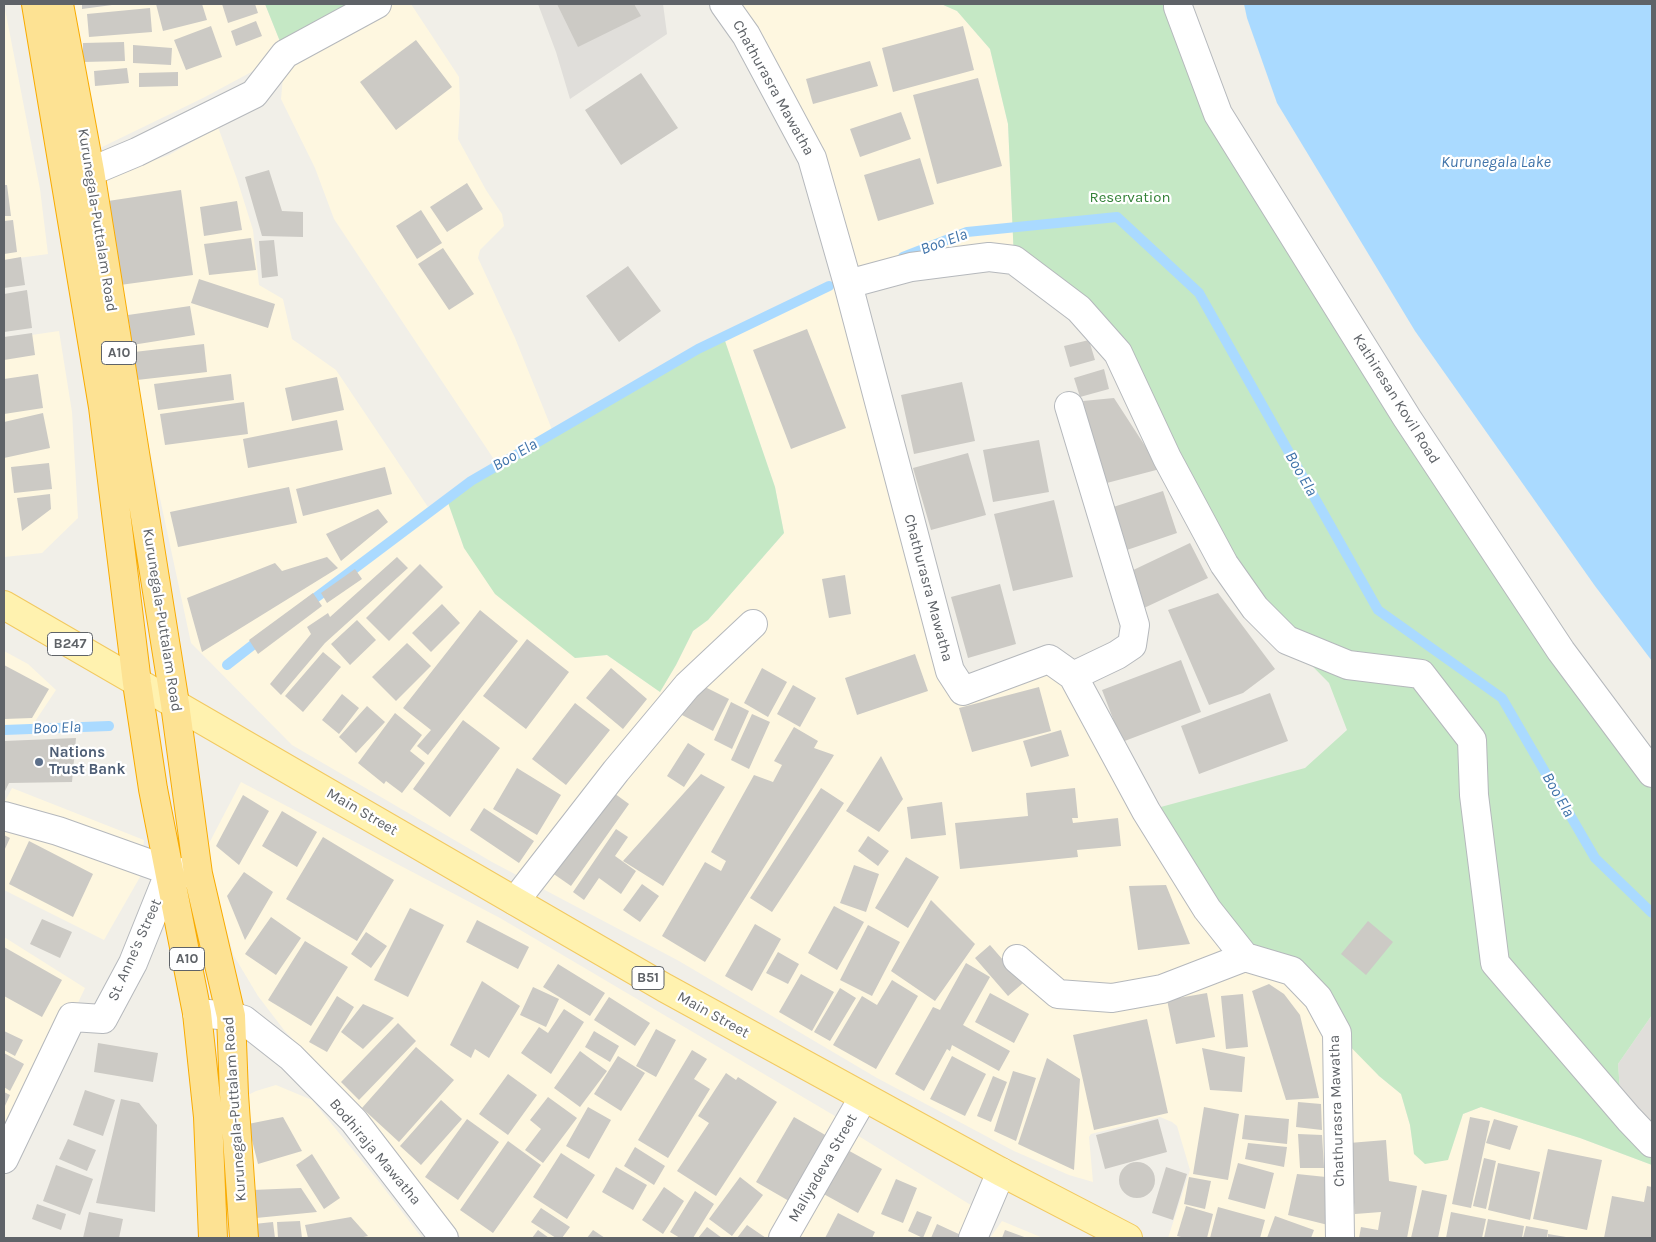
<!DOCTYPE html>
<style>
body{margin:0}
#map{position:relative;width:1656px;height:1242px;overflow:hidden;background:#f1efe8;font-family:Karla,sans-serif}
canvas{display:block}
.frame{position:absolute;inset:0;border:5px solid #5f6368;pointer-events:none}
</style>
<div id="map">
<canvas width="1656" height="1242"></canvas>
<div class="frame"></div>
</div>
<script>
const c = document.querySelector('canvas').getContext('2d');
c.lineJoin = 'round';
function fill(path, color) { c.fillStyle = color; c.fill(path, 'evenodd'); }
function trace(path, color, width, dash) { c.strokeStyle = color; c.lineWidth = width; c.lineCap = dash ? 'butt' : 'round'; c.setLineDash(dash || []); c.stroke(path); }
function label(font, color, halo, rows, align = 'center') {
  c.font = font + ' Karla,sans-serif'; c.lineWidth = 4.5; c.setLineDash([]); c.textBaseline = 'middle'; c.strokeStyle = halo; c.fillStyle = color; for (const [text, x, y, turn = 0] of rows) {
    c.save(); c.translate(x, y); c.rotate((+turn || 0) * Math.PI / 180); c.textAlign = isNaN(turn) ? turn : align; if (halo) c.strokeText(text, 0, 0); c.fillText(text, 0, 0); c.restore();
  }
}
const commercial = new Path2D(`
 M4 4 40 189 48 254 4 260Z
 M70 4H265L285 54 377 4H411L459 77 460 104 458 139 486 190 502 214 504 226 480 250 478 258 515 338 553 432 497 464 334 219 315 168 281 99 285 54 203 98 96 150Z
 M724 4H941L957 11 990 49 1008 124 1014 260 848 284 963 691 1049 659 1146 811 1292 971 1379 1076 1401 1094 1410 1125 1414 1154 1448 1159 1463 1114 1481 1107 1580 1138 1652 1165V1238H1168L1190 1170 1177 1126 1172 1122 1160 1117 1091 1134 1089 1137 1093 1182 1069 1175 1014 1151 877 1078 679 961 492 862 292 745 191 643 93 186 120 172 169 155 218 127 237 179 253 230 259 285 283 299 292 339 336 370 428 507 446 497 464 548 575 658 607 655 660 692 676 665 693 631 708 620 784 533 775 487 724 338 829 287 847 284 812 158Z
 M59 331 72 412 78 518 42 553 4 557V339Z
 M4 651 28 664 56 690 32 726 4 729Z
 M241 782 500 918 840 1119 768 1238H461L413 1174 325 1073 284 1030 258 996 234 956 204 853Z
 M12 788 144 840 140 877 104 940 4 890V803Z
 M4 937 85 988 4 1159Z
 M276 1085 312 1100 380 1183 422 1238H251L244 1097 256 1091Z
 M852 1132 974 1207 966 1238H790Z
 M1002 1221 1043 1238H990Z`);
const industrial = new Path2D(`
 M538 4H663L667 34 570 99 556 52Z
 M1652 1015V1143L1620 1091 1618 1064Z`);
const green = new Path2D(`
 M265 4H377L285 54Z
 M941 4H1178L1218 114 1652 773V1015L1618 1064 1620 1091 1652 1143V1165L1580 1138 1481 1107 1463 1114 1448 1160 1425 1164 1414 1154 1410 1125 1401 1094 1379 1076 1337 1033 1318 998 1245 957 1146 811 1305 768 1347 730 1329 683 1255 608 1118 353 1014 260 1008 124 990 49 957 11Z
 M724 338 775 487 784 533 708 620 693 631 676 665 660 692 607 655 575 658 495 594 464 548 446 497 497 464 576 420 698 349Z`);
const water = new Path2D(`
 M1244 4H1652V661L1595 586 1415 331 1277 103 1247 18Z`);
const stream = new Path2D(`
 M903 257 967 232 1117 217 1199 293 1378 610 1502 698 1595 858 1652 913
 M306 605 471 481 698 349 829 286
 M227 665 263 637
 M4 730 109 726`);
const building = new Path2D(`
 M82 4H112V5L82 9Z
 M156 4H202L207 20 163 31Z
 M222 4H255L258 13 228 23Z
 M557 4H634L641 16 578 47Z
 M150 8 152 32 89 37 87 14Z
 M256 21 262 36 236 46 231 31Z
 M211 26 222 57 186 70 174 40Z
 M963 26 974 70 893 92 882 48Z
 M416 40 452 87 396 130 360 82Z
 M124 42 125 61 83 62V43Z
 M133 45 172 48 171 65 133 63Z
 M870 61 878 86 813 104 806 79Z
 M127 68 129 83 95 86 94 71Z
 M178 72V86L139 87V73Z
 M641 73 678 128 621 165 585 110Z
 M978 78 1002 166 937 184 913 95Z
 M901 112 911 139 860 157 850 129Z
 M920 158 934 204 878 221 864 175Z
 M269 170 282 211 303 212V237L262 236 245 177Z
 M467 183 483 209 447 232 430 207Z
 M4 185H7L11 216H4Z
 M181 190 193 275 120 285 108 201Z
 M237 201 242 230 204 236 200 207Z
 M421 210 442 243 417 259 396 226Z
 M13 220 17 252 4 254V221Z
 M251 238 256 270 209 275 204 244Z
 M274 240 278 276 262 278 259 241Z
 M443 248 474 294 449 310 418 264Z
 M21 257 25 285 4 288V260Z
 M628 266 661 311 619 342 586 296Z
 M199 279 275 304 268 328 191 303Z
 M27 290 32 328 4 332V294Z
 M190 306 195 335 132 345 128 315Z
 M807 329 846 428 791 449 753 350Z
 M32 333 35 355 4 360V337Z
 M1089 340 1095 360 1070 367 1064 346Z
 M204 344 207 372 137 380 134 352Z
 M1104 369 1109 389 1080 397 1074 378Z
 M38 374 43 408 4 414V379Z
 M231 374 234 400 158 410 154 384Z
 M337 377 344 410 292 421 285 388Z
 M962 382 975 441 914 454 901 395Z
 M1114 398 1160 469 1103 484 1083 401Z
 M244 402 248 434 165 445 160 414Z
 M43 413 50 448 4 458V422Z
 M337 420 343 450 248 468 243 439Z
 M1039 440 1049 492 993 502 983 450Z
 M968 453 986 515 931 530 913 468Z
 M49 463 52 489 14 493 11 467Z
 M385 467 392 494 303 516 296 489Z
 M289 487 297 523 178 547 170 512Z
 M1163 491 1177 533 1121 552 1107 509Z
 M50 494 51 509 22 531 17 498Z
 M1054 500 1073 577 1013 591 994 514Z
 M378 509 388 522 341 561 326 534Z
 M1190 543 1208 578 1144 608 1127 573Z
 M327 557 338 568 202 652 187 598 275 563 282 571Z
 M397 557 408 568 325 643 281 695 270 684 311 634 307 627 328 613 330 617Z
 M420 564 443 587 389 641 366 618Z
 M355 569 362 579 327 603 321 593Z
 M845 575 851 614 829 618 822 579Z
 M1000 584 1016 644 968 658 951 597Z
 M313 593 322 606 258 654 249 640Z
 M1218 593 1275 669 1243 693 1209 705 1168 610Z
 M442 604 460 623 431 652 412 633Z
 M480 610 518 641 428 755 417 746 431 730 403 708Z
 M357 620 376 640 350 665 331 644Z
 M527 639 569 672 526 729 483 696Z
 M407 643 431 666 396 701 372 677Z
 M323 652 341 667 303 712 285 696Z
 M915 654 928 691 857 715 845 678Z
 M1181 660 1201 712 1122 742 1102 690Z
 M4 665 49 689 32 718 4 719Z
 M611 668 647 699 623 729 586 698Z
 M762 668 787 682 768 717 744 703Z
 M697 683 729 699 713 731 682 715Z
 M793 685 816 698 800 727 777 714Z
 M1039 687 1051 731 972 752 959 708Z
 M1270 693 1288 741 1199 774 1181 726Z
 M342 694 359 708 339 734 322 720Z
 M731 702 749 711 732 749 714 740Z
 M575 703 610 730 566 785 532 759Z
 M367 706 385 722 356 753 339 737Z
 M395 713 422 735 410 751 425 763 402 793 386 781 384 784 358 763Z
 M752 714 770 722 749 769 731 760Z
 M463 720 500 748 450 817 413 789Z
 M794 727 818 741 814 748 834 755 705 962 662 936 705 862 721 871 726 861 711 852 754 775 773 782 782 765 774 761Z
 M1061 730 1069 756 1031 767 1023 741Z
 M76 738 72 782 9 783 4 793V741Z
 M688 743 705 754 684 787 667 776Z
 M881 756 903 799 879 832 846 811Z
 M517 768 561 795 537 835 493 809Z
 M701 774 725 787 663 886 623 861Z
 M607 788 629 804 571 886 548 870Z
 M821 788 844 803 772 912 750 898Z
 M1075 788 1078 818H1072L1073 823 1118 818 1121 846 1077 850 1078 857 960 869 955 823 1028 816 1026 793Z
 M243 795 269 811 239 865 216 846Z
 M942 802 946 835 911 839 907 807Z
 M484 808 534 841 519 863 470 830Z
 M282 811 317 832 297 867 262 846Z
 M616 829 628 837 615 856 636 871 621 894 599 878 584 900 573 892Z
 M4 835 10 838 4 851Z
 M868 836 889 851 878 866 858 851Z
 M323 837 394 880 357 941 286 899Z
 M29 841 93 874 73 917 9 884Z
 M906 857 939 877 908 928 875 908Z
 M854 865 879 874 866 912 840 903Z
 M244 872 273 892 245 940 227 896Z
 M642 884 659 896 640 922 623 910Z
 M1166 885 1190 944 1138 950 1129 886Z
 M931 900 975 944 935 1001 891 971Z
 M834 906 864 922 837 970 808 953Z
 M410 908 444 925 408 997 374 980Z
 M271 917 301 938 276 975 245 954Z
 M42 919 72 932 60 958 30 944Z
 M477 920 529 947 518 969 466 942Z
 M1368 921 1393 942 1366 975 1341 954Z
 M755 924 781 939 752 991 725 976Z
 M868 925 900 942 872 996 840 980Z
 M366 932 387 946 371 968 351 954Z
 M305 941 348 967 311 1026 268 1000Z
 M990 945 1023 983 1008 996 975 958Z
 M4 947 62 980 42 1017 4 996Z
 M778 952 799 964 788 984 766 973Z
 M966 963 990 977 963 1025 1010 1051 999 1071 952 1045 950 1051 947 1049 924 1091 895 1074 933 1007 940 1010Z
 M558 964 605 993 590 1016 543 987Z
 M801 974 834 992 812 1031 779 1012Z
 M892 980 918 996 876 1069 833 1045 862 996 877 1005Z
 M482 981 520 1006 489 1058 475 1049 471 1058 450 1045Z
 M1269 984 1284 994 1300 1015 1319 1098 1286 1100 1252 991Z
 M533 987 559 999 546 1027 520 1015Z
 M840 988 856 998 830 1041 814 1032Z
 M990 993 1029 1014 1014 1043 975 1022Z
 M1207 993 1215 1037 1176 1044 1167 1000Z
 M1243 994 1248 1047 1226 1049 1221 996Z
 M337 996 354 1007 327 1052 309 1042Z
 M609 997 650 1023 635 1046 594 1020Z
 M363 1004 394 1018 363 1049 341 1032Z
 M564 1009 584 1022 551 1074 521 1053 539 1027 548 1033Z
 M1147 1019 1168 1113 1094 1130 1073 1035Z
 M398 1023 416 1041 359 1100 341 1082Z
 M656 1029 676 1040 656 1077 636 1066Z
 M4 1031 23 1040 15 1056 4 1050Z
 M594 1031 619 1046 610 1062 585 1047Z
 M98 1043 158 1053 153 1082 94 1072Z
 M416 1047 454 1080 399 1142 362 1108Z
 M1202 1048 1245 1057 1242 1092 1210 1090Z
 M692 1050 707 1059 694 1079 710 1089 668 1158 638 1140Z
 M580 1051 607 1071 580 1107 554 1088Z
 M4 1053 24 1064 10 1091 4 1087Z
 M618 1056 645 1073 621 1111 594 1094Z
 M952 1056 986 1074 965 1116 930 1099Z
 M1047 1058 1080 1079 1074 1170 1018 1144Z
 M1013 1071 1036 1078 1016 1141 994 1131Z
 M726 1073 736 1080 738 1077 777 1102 716 1196 677 1171 709 1123 698 1116Z
 M508 1074 537 1095 508 1135 479 1114Z
 M993 1076 1007 1082 991 1122 977 1116Z
 M85 1090 115 1100 103 1136 73 1125Z
 M4 1092 10 1095 4 1108Z
 M548 1097 577 1118 543 1163 525 1150 541 1129 530 1120Z
 M121 1099 139 1103 157 1125 155 1212 96 1203Z
 M441 1100 462 1119 421 1165 400 1146Z
 M1298 1102 1321 1104 1322 1130 1296 1127Z
 M588 1107 611 1120 589 1159 566 1146Z
 M1204 1107 1239 1114 1228 1180 1193 1174Z
 M1245 1115 1289 1119 1287 1144 1242 1139Z
 M283 1117 302 1151 258 1164 248 1124Z
 M794 1117 827 1136 789 1201 756 1182Z
 M1470 1117 1490 1121 1471 1208 1452 1204Z
 M467 1119 499 1142 458 1200 425 1177Z
 M1158 1119 1167 1152 1105 1169 1096 1135Z
 M1494 1119 1518 1126 1510 1150 1486 1143Z
 M1298 1134 1322 1135 1324 1168H1300Z
 M68 1139 96 1150 87 1171 59 1159Z
 M1386 1140 1389 1181 1417 1186 1407 1238H1359L1361 1227 1378 1230 1381 1212 1355 1214 1349 1143Z
 M508 1141 541 1165 493 1233 460 1210Z
 M1248 1143 1287 1147 1284 1167 1245 1159Z
 M635 1147 665 1166 654 1185 624 1166Z
 M844 1148 882 1169 858 1213 820 1192Z
 M1548 1149 1602 1160 1587 1230 1533 1219Z
 M561 1153 595 1175 567 1219 533 1197Z
 M312 1154 340 1198 324 1209 296 1165Z
 M1484 1158 1496 1161 1486 1209 1473 1206Z
 M1119 1180a18 18 0 1 1 36 0a18 18 0 1 1-36 0Z
 M1238 1163 1274 1173 1265 1209 1228 1199Z
 M1498 1163 1540 1172 1530 1220 1488 1210Z
 M56 1165 93 1179 80 1215 43 1201Z
 M616 1167 647 1185 633 1210 602 1192Z
 M1166 1167 1187 1174 1173 1220 1152 1213Z
 M1297 1174 1326 1177 1328 1225 1288 1215Z
 M740 1177 763 1195 732 1236 709 1219Z
 M1189 1177 1211 1181 1205 1209 1184 1204Z
 M896 1179 917 1188 903 1223 881 1214Z
 M1647 1186 1652 1187V1238H1604L1612 1196 1644 1202Z
 M664 1187 684 1201 663 1234 642 1220Z
 M301 1188 317 1212 256 1218 252 1190Z
 M1422 1190 1447 1195 1438 1238H1411Z
 M695 1191 714 1204 693 1238H680L670 1232Z
 M37 1204 66 1214 61 1230 32 1219Z
 M1186 1206 1213 1214 1207 1238H1185L1177 1236Z
 M1218 1207 1265 1220 1260 1238H1210Z
 M541 1208 570 1227 562 1238H556L531 1222Z
 M917 1211 932 1217 923 1238 908 1231Z
 M89 1212 123 1219 119 1238H83Z
 M1451 1212 1486 1219 1482 1238H1446Z
 M838 1213 875 1232 872 1238H825Z
 M1275 1216 1314 1230 1311 1238H1267Z
 M351 1217 368 1236 359 1238H308L305 1225Z
 M1488 1219 1524 1226 1522 1238H1484Z
 M300 1221 302 1238H278L277 1222Z
 M273 1222 275 1238H256L254 1224Z
 M937 1224 963 1236 962 1238H931Z
 M747 1225 766 1238H737Z
 M1526 1226 1548 1230 1547 1238H1523Z
 M707 1227 722 1238H698Z
 M538 1230 549 1238H532Z
 M593 1230 605 1238H587Z
 M1005 1230 1027 1238H1002Z
 M1548 1234 1566 1237V1238H1548Z`);
const minor = new Path2D(`
 M724 4 746 35 812 158 848 284 950 671 963 691 1049 659 1073 676 1146 811 1207 909 1245 957 1292 971 1318 998 1337 1033 1340 1238
 M1178 4V7L1218 114 1407 418 1561 651 1652 773
 M68 181 137 152 254 94 285 54 377 4
 M848 284 911 267 989 257 1014 260 1079 309 1118 353 1167 458 1224 564 1255 608 1287 640 1348 665 1421 674 1472 740 1474 795 1495 963 1629 1119 1652 1143
 M1069 406 1135 625 1132 645 1117 655 1073 676
 M4 816 58 831 170 871 188 873
 M515 901 616 771 687 686 753 624
 M1017 959 1058 994 1112 998 1162 989 1245 957
 M197 1013 231 1016 244 1020 291 1057 354 1121 444 1238
 M4 1159 72 1017 103 1019 133 963 170 871
 M783 1238 863 1098
 M973 1238 1001 1172`);
const major = new Path2D(`
 M4 605 665 988 1001 1172 1128 1238`);
const highway = new Path2D(`
 M36 4 103 407 137 683 153 789 197 1013 208 1117 213 1238
 M59 4 90 171 175 704 198 874 231 1016 234 1094 244 1238`);
const markers = [
 [39,762,5,"#5c6f8a"]
];
const shields = [
 [119,353,35],
 [70,644,45],
 [187,959,35],
 [648,978,32]
];
const shieldNames = [
 ["A10",119,353],
 ["B247",70,644],
 ["A10",187,959],
 ["B51",648,978]
];
const streetNames = [
 ["Chathurasra Mawatha",773,88,61],
 ["Kurunegala-Puttalam Road",97,220,81],
 ["Kathiresan Kovil Road",1396,399,58],
 ["Chathurasra Mawatha",928,588,75],
 ["Kurunegala-Puttalam Road",162,620,81],
 ["Main Street",362,812,30],
 ["St. Anne's Street",135,950,-66],
 ["Main Street",713,1015,29],
 ["Kurunegala-Puttalam Road",235,1109,-94],
 ["Chathurasra Mawatha",1337,1111,-92],
 ["Bodhiraja Mawatha",375,1152,50],
 ["Maliyadeva Street",823,1168,-60]
];
const parkNames = [
 ["Reservation",1130,198]
];
const serviceNames = [
 ["Nations",49,753],
 ["Trust Bank",49,770]
];
const waterNames = [
 ["Kurunegala Lake",1496,162],
 ["Boo Ela",944,242,-20],
 ["Boo Ela",515,455,-30],
 ["Boo Ela",1301,474,60],
 ["Boo Ela",57,728,-2],
 ["Boo Ela",1558,795,60]
];
fill(commercial, '#fef7e0');
fill(industrial, '#e0deda');
fill(green, '#c5e8c5');
fill(water, '#aadaff');
trace(stream, '#aadaff', 10);
fill(building, '#cccac5');
trace(minor, '#b5b8bc', 30);
trace(major, '#f2c960', 30);
trace(highway, '#f9ab00', 30);
trace(minor, '#fff', 28);
trace(major, '#fff2af', 28);
trace(highway, '#fde293', 28);
for (const [x, y, r, color] of markers) { const dot = new Path2D(); dot.arc(x, y, r, 0, 2 * Math.PI); c.fillStyle = color; c.fill(dot); trace(dot, '#fff', 2); }
for (const [x, y, w] of shields) { const box = new Path2D(); box.roundRect(x - w / 2, y - 11.5, w, 23, 4); c.fillStyle = '#fff'; c.fill(box); trace(box, '#5f6368', 1); }
label('bold 14px', '#5f6368', null, shieldNames);
label('15px', '#5f6368', '#fff', streetNames);
label('15px', '#348238', '#fff', parkNames);
label('bold 15px', '#4e5e75', '#fff', serviceNames, 'left');
label('italic 16px', '#4174aa', '#fff', waterNames);
</script>
